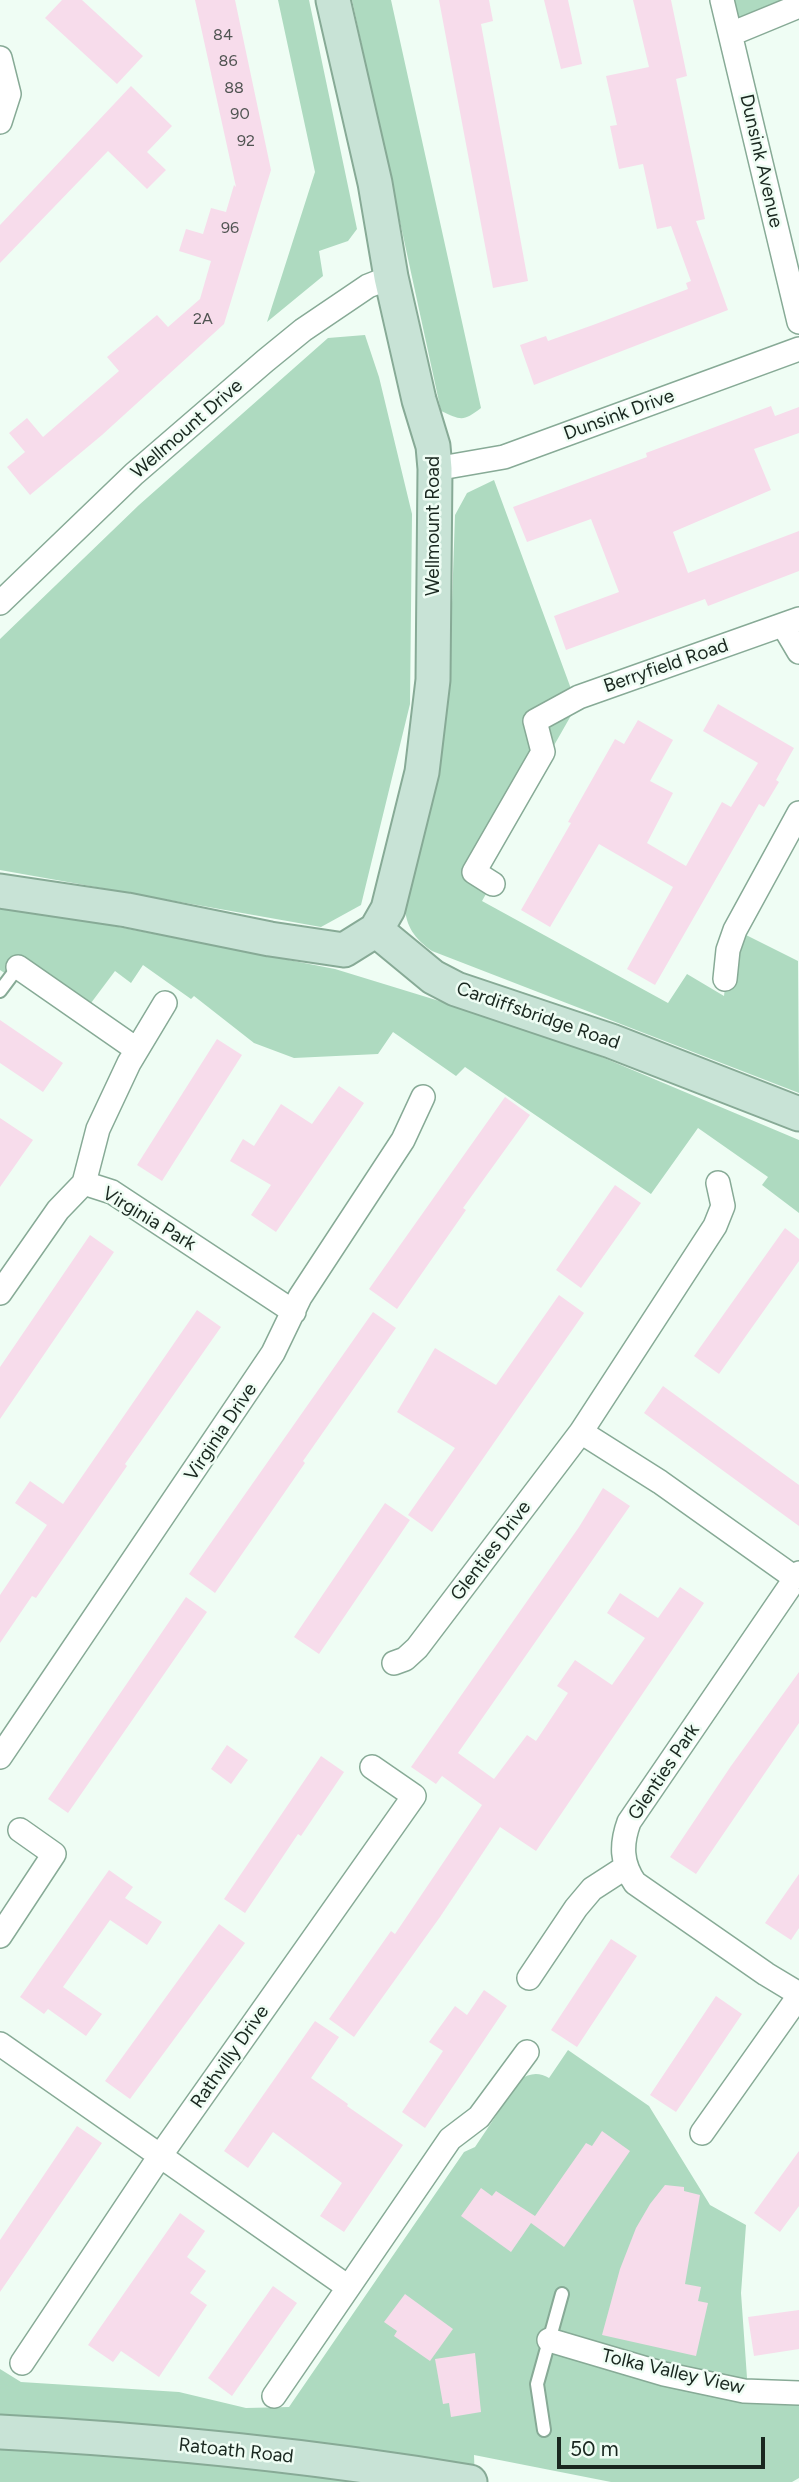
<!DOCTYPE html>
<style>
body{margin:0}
#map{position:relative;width:799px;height:2482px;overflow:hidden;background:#effdf4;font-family:Figtree,sans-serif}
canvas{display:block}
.scale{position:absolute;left:557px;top:2437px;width:208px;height:32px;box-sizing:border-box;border:4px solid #19271f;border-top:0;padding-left:9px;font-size:21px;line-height:24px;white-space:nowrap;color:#19271f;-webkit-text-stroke:5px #effdf4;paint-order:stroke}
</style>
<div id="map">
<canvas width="799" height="2482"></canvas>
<div class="scale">50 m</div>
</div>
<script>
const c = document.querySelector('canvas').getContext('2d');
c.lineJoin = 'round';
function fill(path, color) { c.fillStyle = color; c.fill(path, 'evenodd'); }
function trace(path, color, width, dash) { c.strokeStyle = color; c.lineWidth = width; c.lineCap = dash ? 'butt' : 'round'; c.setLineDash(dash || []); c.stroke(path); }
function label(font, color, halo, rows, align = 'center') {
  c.font = font + ' Figtree,sans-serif'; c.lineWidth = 5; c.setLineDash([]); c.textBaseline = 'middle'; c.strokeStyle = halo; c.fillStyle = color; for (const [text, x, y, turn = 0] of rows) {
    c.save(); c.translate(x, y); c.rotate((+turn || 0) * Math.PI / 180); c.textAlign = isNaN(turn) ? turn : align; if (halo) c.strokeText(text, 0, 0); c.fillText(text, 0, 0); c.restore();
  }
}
const green = new Path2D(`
 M278 0H309L357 229 348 241 319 251 323 276 267 322 315 172Z
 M352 0H391L481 408C463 422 461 420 441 411Z
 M724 0H799L732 32Z
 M365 335 379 377 412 514 410 704 361 905 321 927 0 870V639L139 505 328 338Z
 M494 480 577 705 479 877 491 885 482 901 668 1003 687 974 724 996 729 950 736 930 798 961 799 1093 432 951C415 939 405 926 405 905L444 731 451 633 455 515 467 493Z
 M0 904 335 969 547 1034 799 1140V1213L762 1185 768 1177 698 1128 651 1194 465 1067 456 1076 393 1032 378 1054 294 1058 254 1043 194 996 191 999 143 965 131 983 115 971 91 1003 19 955 6 974 0 970Z
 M568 2050 649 2106 710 2205 746 2225 741 2293 748 2392 799 2394V2478L792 2482H611L474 2455 475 2482 0 2439V2369L21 2382 179 2392 246 2408 289 2407 464 2152 475 2147 520 2080C529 2073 539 2072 549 2078Z
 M0 2441 431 2482H0Z`);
const building = new Path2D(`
 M62 0H82L143 56 117 84 45 18Z
 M195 0H235L271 170 224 324 102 435 30 495 7 467 25 452 9 433 27 418 43 437 119 371 107 357 157 315 168 327 200 299 211 261 179 251 186 229 203 234 211 208 226 212 234 185 236 187Z
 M439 0H489L493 21 481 24 528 281 493 288Z
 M544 0H568L582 64 561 69Z
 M633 0H671L687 76 676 79 705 219 696 221 728 310 534 385 520 345 546 336 548 341 593 325 688 289 686 283 691 281 671 226 657 229 643 164 619 169 610 126 617 125 606 76 649 67Z
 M131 86 172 126 147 152 166 170 147 189 108 151 0 263V225Z
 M771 406 775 416 799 407V433L754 449 771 490 673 532 688 573 799 531V571L708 606 705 599 566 650 554 616 619 592 591 519 527 542 513 507 647 457 646 453Z
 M718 704 794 748 776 780 779 782 764 807 759 804 655 985 627 969 673 887 599 844 550 927 521 910 571 823 568 822 615 739 624 744 638 720 673 740 650 781 673 793 647 843 686 866 722 802 731 807 758 763 703 731Z
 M0 1020 63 1063 43 1092 0 1063Z
 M217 1039 242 1055 162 1181 137 1165Z
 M339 1086 364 1103 276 1232 251 1215 271 1185 230 1161 243 1139 254 1146 281 1104 312 1124Z
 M505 1097 530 1115 463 1208 466 1210 397 1309 369 1289Z
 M0 1118 33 1140 0 1187Z
 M615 1185 641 1203 581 1288 556 1270Z
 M785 1228 799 1239V1261L719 1374 694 1356Z
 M90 1235 114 1252 0 1419V1367Z
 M559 1295 584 1313 432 1532 408 1515 455 1448 397 1412 435 1348 496 1385Z
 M197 1310 221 1327 125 1464 127 1466 51 1576 36 1598 32 1596 0 1643V1595L47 1525 15 1503 30 1481 63 1504Z
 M373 1312 396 1328 303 1461 305 1463 215 1593 189 1574Z
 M663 1386 799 1485V1526L644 1413Z
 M603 1488 630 1506 458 1753 494 1779 527 1735 536 1741 568 1693 557 1686 575 1660 612 1685 645 1638 607 1613 620 1593 658 1618 680 1587 704 1603 536 1851 500 1827 440 1917 354 2037 329 2019 391 1931 395 1934 482 1805 442 1776 436 1784 411 1767 579 1527Z
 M385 1503 410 1520 319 1654 294 1637Z
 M186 1597 207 1612 68 1813 48 1799Z
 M799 1672V1723L696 1874 670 1857 731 1766Z
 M227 1745 248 1760 231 1784 211 1769Z
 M321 1756 344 1772 301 1836 298 1834 245 1913 224 1899Z
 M109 1870 133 1887 125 1898 162 1922 147 1945 110 1920 63 1987 102 2014 86 2036 48 2009 44 2014 20 1997Z
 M799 1874V1928L791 1940 765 1923Z
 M219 1924 245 1943 130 2099 105 2081Z
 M611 1939 637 1956 577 2047 551 2030Z
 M484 1990 507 2006 425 2128 402 2112 443 2051 429 2042 455 2006 467 2015Z
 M716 1996 742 2014 676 2112 650 2095Z
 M315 2021 339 2037 311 2078 348 2104 347 2106 403 2145 344 2232 320 2216 342 2183 273 2132 248 2168 224 2151Z
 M77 2126 102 2143 0 2292V2240Z
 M602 2131 630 2151 564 2247 531 2223 511 2252 461 2216 481 2188 492 2196 496 2191 535 2216 586 2143 592 2146Z
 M799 2151V2206L780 2232 754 2213Z
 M665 2185 684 2187V2191L700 2195 685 2284 701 2287 698 2301 708 2303 696 2356 602 2335 620 2269 636 2228 650 2204Z
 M180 2213 205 2231 187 2257 206 2271 190 2293 207 2305 159 2377 121 2351 113 2362 88 2345Z
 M273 2286 297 2303 232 2396 208 2378Z
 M405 2294 453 2329 430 2361 394 2336 397 2331 384 2322Z
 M799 2310V2349L754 2356 748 2317Z
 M475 2353 481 2412 451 2417 449 2403 443 2404 435 2359Z`);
const lane = new Path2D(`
 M0 991 18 967
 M544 2430 537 2384 562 2294`);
const street = new Path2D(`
 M722 0 799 322
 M731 34 799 6
 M0 58 9 94 0 122
 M435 469 504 457 799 349
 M0 603 134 474 265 361 303 330 368 286 391 277
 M783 625 799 652
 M493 884 474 872 543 752 535 721 579 697 799 619
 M18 967 136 1049
 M725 979 728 950 735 930 799 813
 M84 1183 98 1129 129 1063 165 1003
 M0 1293 58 1210 84 1183 112 1192 294 1312
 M581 1432 660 1482 795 1578
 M799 1573 629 1822C621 1844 621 1863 635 1883L766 1974 799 1994
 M394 1663 405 1659 417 1648 581 1432 715 1226 723 1206 718 1183
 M0 1757 273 1353 300 1297 403 1140 423 1097
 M0 1936 54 1854 20 1830
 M529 1978 576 1908 592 1889 626 1867
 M0 2044 348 2287
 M702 2133 799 1996
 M549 2340 664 2374 744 2391 799 2393
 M22 2363 160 2156 414 1796 372 1767
 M274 2396 450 2139 479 2117 527 2052`);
const secondary = new Path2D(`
 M0 891 127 910 270 939 344 950 376 930 388 909 422 772 433 680 435 469 433 446 419 400 391 277 375 183 333 0
 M376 930 433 977 456 989 611 1041 799 1114
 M0 2432C157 2440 315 2456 470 2482`);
const numberNames = [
 ["84",223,35],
 ["86",228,61],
 ["88",234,88],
 ["90",240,114],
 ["92",246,141],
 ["96",230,228],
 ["2A",203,319]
];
const streetNames = [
 ["Dunsink Avenue",761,161,77],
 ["Dunsink Drive",619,415,-20],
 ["Wellmount Drive",187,429,-41],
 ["Wellmount Road",433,526,-90],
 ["Berryfield Road",666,666,-19],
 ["Cardiffsbridge Road",538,1016,19],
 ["Virginia Park",149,1219,31],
 ["Virginia Drive",221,1432,-56],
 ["Glenties Drive",491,1551,-53],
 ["Glenties Park",664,1772,-56],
 ["Rathvilly Drive",230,2057,-55],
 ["Tolka Valley View",673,2372,13],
 ["Ratoath Road",236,2451,6]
];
fill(green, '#aedac0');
fill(building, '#f7dceb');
trace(lane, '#87aa96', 16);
trace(street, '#87aa96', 26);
trace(secondary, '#87aa96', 37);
trace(lane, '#fff', 12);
trace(street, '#fff', 23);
trace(secondary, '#c8e3d6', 33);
label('16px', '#505452', null, numberNames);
label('19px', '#19271f', '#effdf4', streetNames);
</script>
